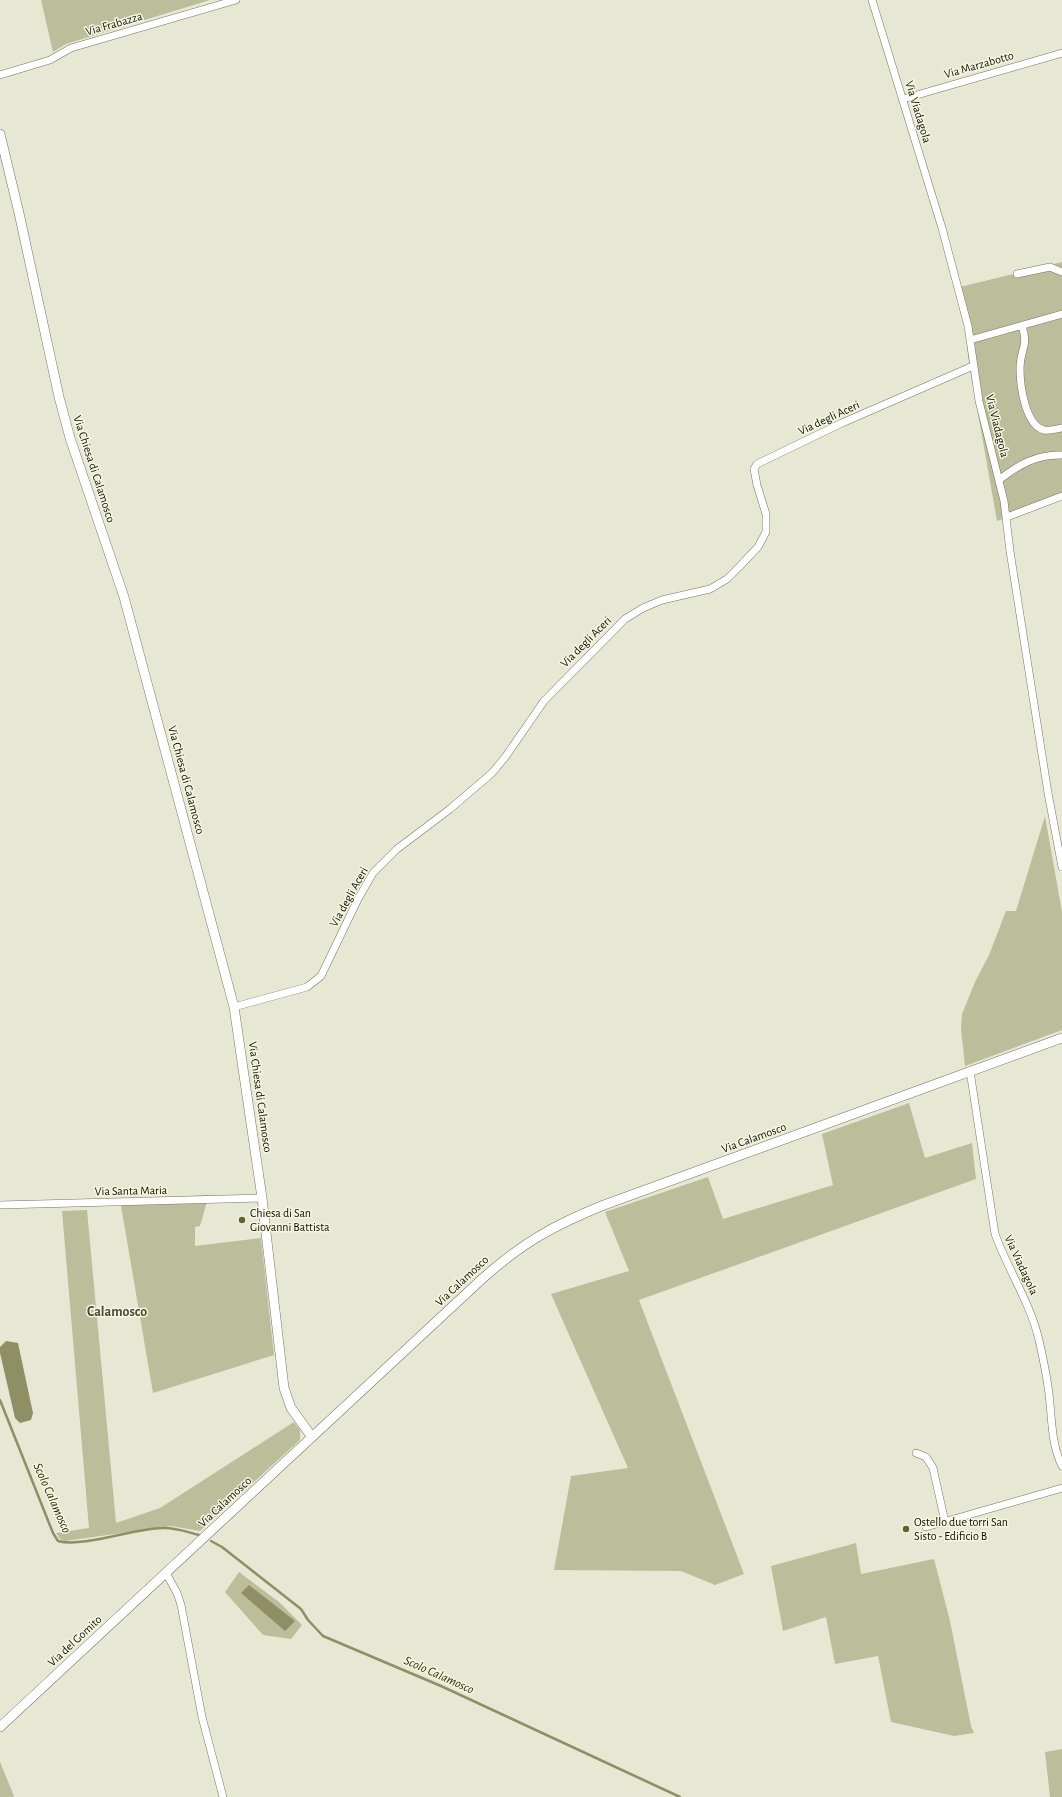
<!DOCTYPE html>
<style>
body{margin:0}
canvas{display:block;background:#e7e8d3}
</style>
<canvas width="1062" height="1797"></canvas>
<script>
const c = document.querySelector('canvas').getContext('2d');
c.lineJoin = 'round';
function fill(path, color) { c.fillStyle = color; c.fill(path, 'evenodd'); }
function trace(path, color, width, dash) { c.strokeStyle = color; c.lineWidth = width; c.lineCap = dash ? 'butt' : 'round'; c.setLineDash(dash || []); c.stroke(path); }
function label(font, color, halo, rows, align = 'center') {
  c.font = font + ' "Alegreya Sans",sans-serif'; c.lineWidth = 3; c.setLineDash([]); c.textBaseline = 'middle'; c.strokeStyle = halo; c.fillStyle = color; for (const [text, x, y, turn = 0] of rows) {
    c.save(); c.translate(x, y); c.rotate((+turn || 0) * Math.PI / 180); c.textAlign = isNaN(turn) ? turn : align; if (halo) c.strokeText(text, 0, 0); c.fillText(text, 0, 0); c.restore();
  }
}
const green = new Path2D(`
 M41 0H210L66 44 53 52Z
 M1062 262V497L997 521 969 363 965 328 956 288Z
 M1045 816 1062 912V1030L965 1066 961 1029 962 1014 975 982 989 955 1006 911H1016Z
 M909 1103 925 1158 972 1143 976 1179 639 1300 744 1574 715 1585 681 1571 554 1570 571 1476 628 1468 551 1294 629 1271 605 1212 708 1177 723 1219 833 1185 822 1134Z
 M209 1195 200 1226 195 1227V1246L261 1238 274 1355 153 1393 120 1200Z
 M87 1210 116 1523 160 1508 294 1422 300 1430V1440L200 1531 171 1526 65 1541 60 1539 56 1533 89 1528 62 1211Z
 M856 1543 861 1574 934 1559 950 1621 971 1726 974 1733 954 1736 891 1722 878 1656 835 1664 826 1617 783 1631 771 1566Z
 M239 1572 279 1602 302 1625 291 1639 263 1635 225 1592Z
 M1062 1749V1797H1050L1045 1752Z
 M0 1762 14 1796 12 1797H0Z`);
const water = new Path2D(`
 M6 1341 18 1343 33 1413 31 1420 20 1423 15 1418 0 1353V1347Z
 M249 1585 295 1621 285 1631 241 1593Z`);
const stream = new Path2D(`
 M0 1400 53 1533 58 1541C83 1548 135 1528 162 1528 175 1527 187 1532 199 1535
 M211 1541 222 1547 301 1609 308 1620 323 1636 441 1686 680 1797`);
const minor = new Path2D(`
 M872 0 942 228 968 326 979 401 1004 501 1010 551 1048 793 1062 867
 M0 75 50 60 71 48 236 0
 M903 99 1062 53
 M1017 274 1050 267 1062 272
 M1022 326C1029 346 1020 350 1020 368 1020 385 1025 425 1044 430 1050 431 1056 429 1062 428
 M970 340 1062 314
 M999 480C1018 465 1037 454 1062 455
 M1007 517 1062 496
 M234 1007 307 987 321 976 358 899 373 873 397 849 450 809 492 773 506 756 544 701 625 619 643 608 662 600 710 589 727 579 741 565 758 547 766 532V514L757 485 754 469 757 464 842 423 973 366
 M970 1071 995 1234C1008 1270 1030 1302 1039 1340 1043 1358 1047 1376 1049 1394 1052 1418 1051 1444 1062 1466
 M0 1205 262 1198
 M916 1453 926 1457 933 1468 945 1522
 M926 1527 1062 1488
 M166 1573 177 1593 181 1605 202 1717 223 1797`);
const tertiary = new Path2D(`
 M0 134 19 213 59 397 70 438 124 597 234 1007 262 1198 284 1388 291 1408 312 1437
 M0 1727 482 1279C522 1243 554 1225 604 1205L1062 1038`);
const markers = [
 [242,1220,4,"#62622f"],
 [906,1529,4,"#62622f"]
];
const streetNames = [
 ["Via Frabazza",114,24,-16],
 ["Via Marzabotto",979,65,-16],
 ["Via Viadagola",918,112,73],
 ["Via degli Aceri",829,418,-25],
 ["Via Viadagola",997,426,76],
 ["Via Chiesa di Calamosco",94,469,72],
 ["Via degli Aceri",586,642,-45],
 ["Via Chiesa di Calamosco",186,780,75],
 ["Via degli Aceri",349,897,-61],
 ["Via Chiesa di Calamosco",260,1097,82],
 ["Via Calamosco",754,1138,-20],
 ["Via Santa Maria",131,1191,-1],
 ["Via Viadagola",1021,1265,65],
 ["Via Calamosco",462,1281,-43],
 ["Via Calamosco",225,1502,-43],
 ["Via del Gomito",75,1641,-43]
];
const poiNames = [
 ["Chiesa di San",250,1213],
 ["Giovanni Battista",250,1227],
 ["Ostello due torri San",914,1522],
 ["Sisto - Edificio B",914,1536]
];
const waterNames = [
 ["Scolo Calamosco",52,1498,66],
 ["Scolo Calamosco",439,1675,24]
];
const quarterNames = [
 ["Calamosco",117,1312]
];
fill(green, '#bcbd9a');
fill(water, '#8e8f64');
trace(stream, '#8e8f64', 2.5);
trace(minor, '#757562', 8);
trace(tertiary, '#757562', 10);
trace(minor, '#fff', 7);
trace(tertiary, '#fff', 9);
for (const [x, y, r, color] of markers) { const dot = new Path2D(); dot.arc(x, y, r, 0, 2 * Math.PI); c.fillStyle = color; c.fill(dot); trace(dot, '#f5f6e0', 1.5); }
label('12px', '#0f0f08', '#f5f6e0', streetNames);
label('12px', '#0f0f08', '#f5f6e0', poiNames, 'left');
label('italic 13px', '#2b2b07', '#f5f6e0', waterNames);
label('bold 14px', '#4a4b39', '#f5f6e0', quarterNames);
</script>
